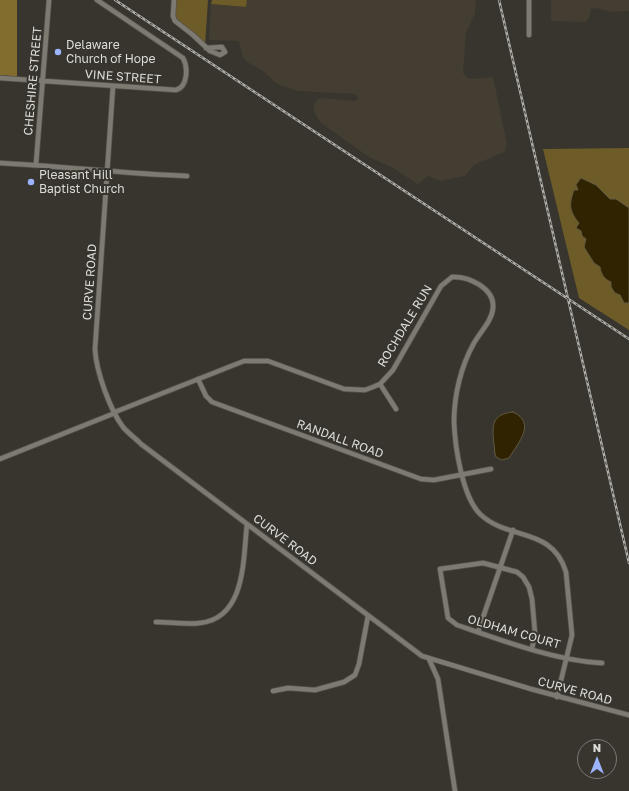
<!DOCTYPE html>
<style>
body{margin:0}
#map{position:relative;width:629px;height:791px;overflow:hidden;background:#37352e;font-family:"Golos Text",sans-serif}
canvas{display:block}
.north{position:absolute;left:577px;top:739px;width:40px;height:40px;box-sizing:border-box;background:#37352e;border:1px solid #797872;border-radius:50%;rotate:0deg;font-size:11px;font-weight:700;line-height:16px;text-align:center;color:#dddcd7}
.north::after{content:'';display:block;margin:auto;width:14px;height:18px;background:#9cb4fd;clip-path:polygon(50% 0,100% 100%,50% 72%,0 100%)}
</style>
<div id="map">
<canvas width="629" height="791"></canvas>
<div class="north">N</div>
</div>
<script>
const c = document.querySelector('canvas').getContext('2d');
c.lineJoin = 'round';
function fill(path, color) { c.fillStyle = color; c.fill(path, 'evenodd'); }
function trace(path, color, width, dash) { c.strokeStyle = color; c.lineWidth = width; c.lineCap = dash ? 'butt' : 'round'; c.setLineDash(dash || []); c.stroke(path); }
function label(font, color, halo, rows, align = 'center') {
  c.font = font + ' "Golos Text",sans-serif'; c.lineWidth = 4; c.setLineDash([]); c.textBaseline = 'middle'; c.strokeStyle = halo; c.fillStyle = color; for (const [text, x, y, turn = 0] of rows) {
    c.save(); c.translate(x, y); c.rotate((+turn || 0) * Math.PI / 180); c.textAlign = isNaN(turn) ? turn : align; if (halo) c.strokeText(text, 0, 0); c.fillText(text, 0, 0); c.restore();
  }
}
const built = new Path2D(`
 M247 0H476L475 13 466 33 463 73 469 79 493 77 507 144 506 148 504 152 474 165 465 176 440 181 428 176 420 183 417 184 395 169 369 157 320 122 314 112V105L317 100 321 98 355 101 358 99 356 94 297 91 277 84 263 71 247 62 243 57 239 41 209 40 211 4 246 7Z
 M551 0H629V11L612 12 595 8 591 9 589 18 586 22 551 21Z`);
const green = new Path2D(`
 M175 0H208L205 46 179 24 174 16Z
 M212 0H247L246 7 211 4Z
 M629 148V330L579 298 543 149Z`);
const forest = new Path2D(`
 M0 0H17V76L16 77 0 75Z`);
const water = new Path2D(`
 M581 178 596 185 610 199H616L629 208V303H624L620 295 615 293 611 287V282C604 279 601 274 600 267L594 263 584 247 586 239 582 236 581 231 576 228 579 223C569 211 569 204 574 190H578L576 185Z
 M513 412C537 423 518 443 509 458L502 460 496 457C494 453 495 449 494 445 492 426 491 414 513 412Z`);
const minor = new Path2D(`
 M174 0 173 16 175 21 193 35 210 51 220 55 225 52 222 47 206 48
 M529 35V0
 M0 78 176 90C188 87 188 67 183 58L97 0
 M113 86 95 349C96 371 110 410 123 427 128 433 135 438 141 444L422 656 531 689 629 715
 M0 163C62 166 124 174 187 176
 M36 164 49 0
 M198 379 206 396 212 402 421 479 434 480 491 469
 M380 384 396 409
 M115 412 244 361H268L344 389 365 390 373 387 380 384 393 370 441 286 452 277C468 276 495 288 493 308 492 321 480 332 474 343 461 366 454 395 454 422 455 446 462 496 480 514 508 541 552 526 566 572L572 635 557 697
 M0 459 115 413
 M156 622C170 622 186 625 200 623 246 618 243 559 247 524
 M478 632 513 530
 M532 649 535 633 532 599 529 587 523 577 517 572 483 563 440 569 448 618 457 625C500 640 557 661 602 663
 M429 659 438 679 455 791
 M273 691 288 688 315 690 344 682 355 675 359 664 368 616`);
const rail = new Path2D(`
 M115 0 629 339
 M499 0 629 563`);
const markers = [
 [58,52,4,"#9cb4fd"],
 [31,182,4,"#9cb4fd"]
];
const poiNames = [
 ["Delaware",66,45],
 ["Church of Hope",66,59],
 ["Pleasant Hill",39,175],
 ["Baptist Church",39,189]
];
const streetNames = [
 ["VINE STREET",123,77,4],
 ["CHESHIRE STREET",33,81,-85],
 ["CURVE ROAD",90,282,-86],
 ["ROCHDALE RUN",405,326,-59],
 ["RANDALL ROAD",340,439,20],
 ["CURVE ROAD",285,540,37],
 ["OLDHAM COURT",514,632,16],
 ["CURVE ROAD",575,691,15]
];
fill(built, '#433e31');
fill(green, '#6d5b28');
fill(forest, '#836d2e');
fill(water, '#2f2302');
trace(water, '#635a42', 1);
trace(minor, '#54524c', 6);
trace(minor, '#7d7a72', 4.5);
trace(rail, '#aeada7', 2.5);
trace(rail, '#37352e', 1, [3]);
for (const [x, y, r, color] of markers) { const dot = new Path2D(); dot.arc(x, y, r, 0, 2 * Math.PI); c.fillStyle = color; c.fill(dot); trace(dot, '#37352e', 1.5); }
label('12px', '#dddcd7', '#37352e', poiNames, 'left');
label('12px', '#dddcd7', '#37352e', streetNames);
</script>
